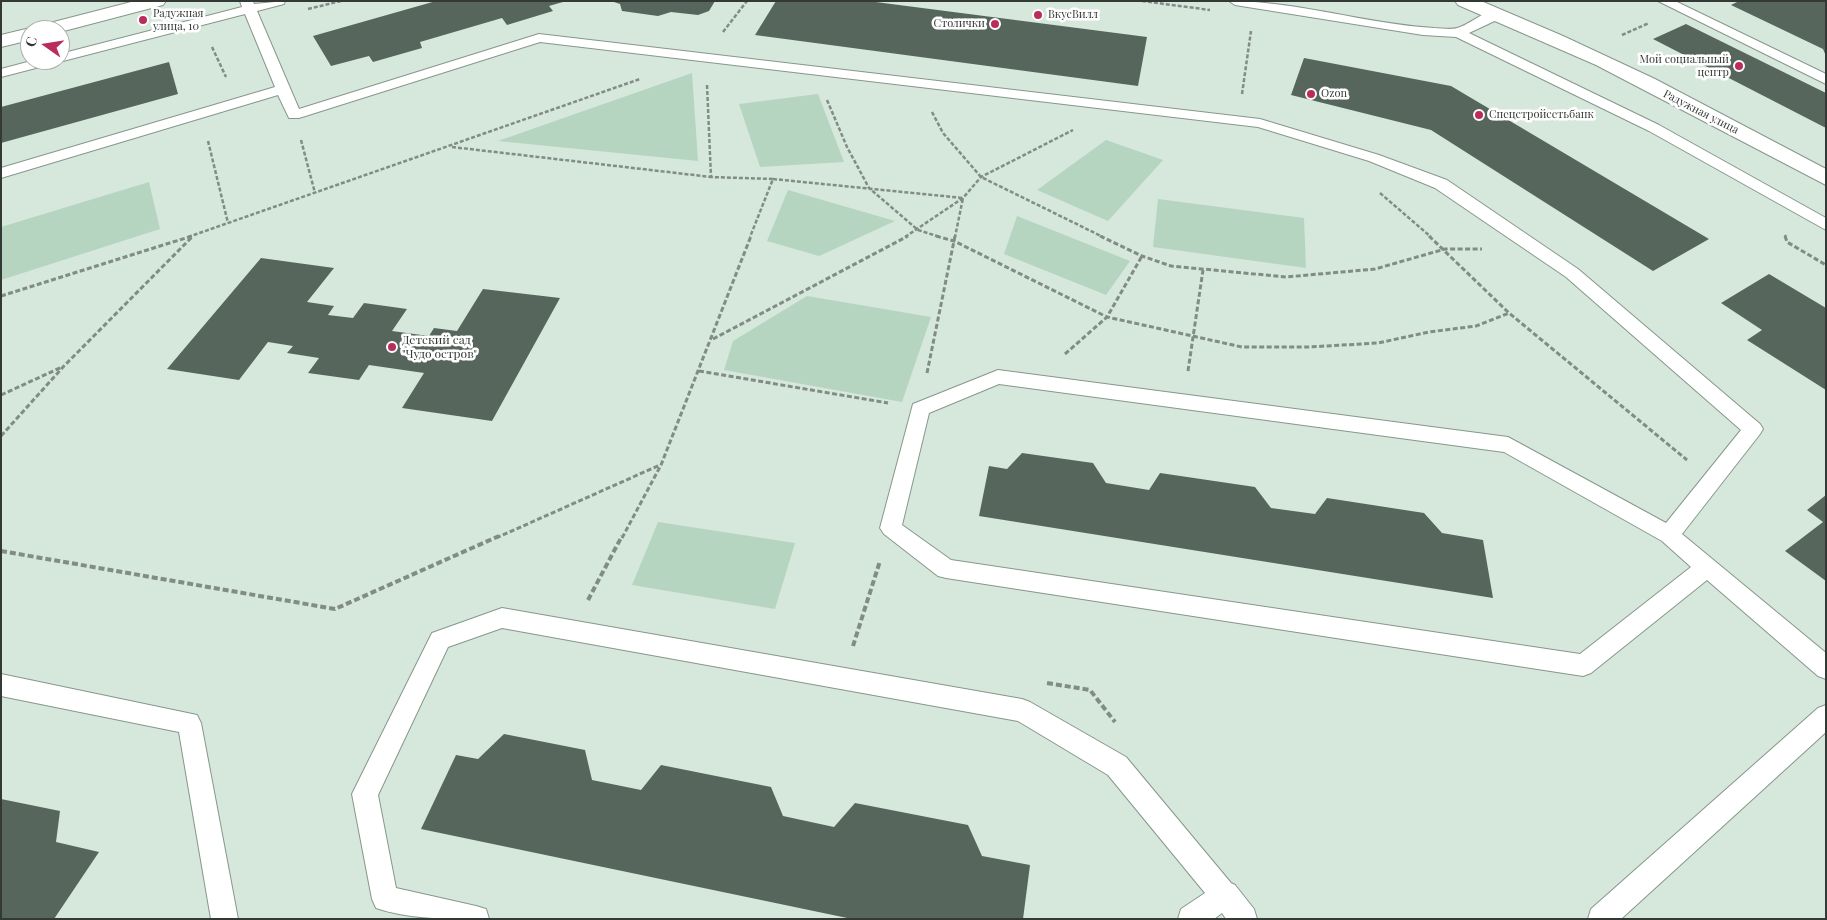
<!DOCTYPE html>
<meta charset="utf-8">
<style>
body{margin:0}
#map{position:relative;width:1827px;height:920px;overflow:hidden;background:#d6e7dc;font-family:"Playfair Display",serif}
canvas{display:block}
.frame{position:absolute;inset:0;border:2px solid #333935;pointer-events:none}
.north{position:absolute;left:20px;top:20px;width:50px;height:50px;box-sizing:border-box;background:#fff;border:1px solid #adb0ae;border-radius:50%;rotate:283deg;font-size:14px;font-weight:700;line-height:20px;text-align:center;color:#333935}
.north::after{content:'';display:block;margin:auto;width:18px;height:22px;background:#ba2c5b;clip-path:polygon(50% 0,100% 100%,50% 72%,0 100%)}
</style>
<div id="map">
<canvas width="1827" height="920"></canvas>
<div class="frame"></div>
<div class="north">С</div>
</div>
<script>
const c = document.querySelector('canvas').getContext('2d');
c.lineJoin = 'round';
function fill(path, color) { c.fillStyle = color; c.fill(path, 'evenodd'); }
function trace(path, color, width, dash) { c.strokeStyle = color; c.lineWidth = width; c.lineCap = dash ? 'butt' : 'round'; c.setLineDash(dash || []); c.stroke(path); }
function label(font, color, halo, rows, align = 'center') {
  c.font = font + ' "Playfair Display",serif'; c.lineWidth = 5; c.setLineDash([]); c.textBaseline = 'middle'; c.strokeStyle = halo; c.fillStyle = color; for (const [text, x, y, turn = 0] of rows) {
    c.save(); c.translate(x, y); c.rotate((+turn || 0) * Math.PI / 180); c.textAlign = isNaN(turn) ? turn : align; if (halo) c.strokeText(text, 0, 0); c.fillText(text, 0, 0); c.restore();
  }
}
const green = new Path2D(`
 M692 73 698 161 498 141Z
 M818 94 844 162 760 167 739 104Z
 M1106 140 1163 160 1108 221 1037 190Z
 M149 182 160 229 1 280V227Z
 M788 190 895 221 819 256 767 241Z
 M1158 199 1304 218 1306 268 1153 247Z
 M1017 216 1130 261 1106 295 1004 254Z
 M807 296 931 317 902 402 724 370 733 341Z
 M658 522 795 543 775 609 632 585Z`);
const building = new Path2D(`
 M436 1H563V2L549 6 553 11 507 25 502 18 420 42 422 48 373 62 369 56 331 66 313 36Z
 M611 1H715L709 11 698 15 671 12 658 16 622 11 620 4Z
 M776 1H868L1147 37 1138 86 755 35Z
 M1739 1H1826V56L1823 49 1731 5Z
 M1686 24 1826 93V128L1653 39Z
 M1304 58 1451 86 1709 239 1653 271 1431 130 1291 95Z
 M169 62 178 94 1 143V107Z
 M261 258 334 268 307 302 334 306 328 315 353 318 364 303 407 309 392 331 429 336 434 328 457 331 483 289 560 298 492 421 402 408 424 373 369 365 359 380 308 373 319 358 287 353 293 346 268 342 239 380 167 369Z
 M1769 274 1826 308V390L1747 340 1762 330 1721 303Z
 M1022 453 1093 463 1106 483 1149 490 1160 473 1255 487 1271 508 1315 514 1327 498 1424 513 1442 533 1483 540 1493 598 979 516 989 466 1007 469Z
 M1826 495V581L1785 551 1823 522 1807 510Z
 M504 734 585 750 592 780 641 790 661 765 771 787 783 816 834 827 855 803 968 825 982 856 1030 865 1023 919H852L421 829 456 755 478 759Z
 M1 799 60 811 56 842 99 852 54 919H1Z`);
const pathFar2 = new Path2D(`
 M1142 1 1210 10
 M308 9 341 1
 M723 32 747 1
 M1622 35 1649 23
 M212 47 226 77
 M707 85 711 177 773 179 750 237
 M1242 94 1251 31
 M827 100 847 147 869 188 918 230 940 237
 M932 112 943 133 981 177 1103 237
 M301 140 315 193
 M208 141 228 223
 M452 147 711 177
 M773 179 963 198 955 237
 M1380 193 1431 237
 M1785 235 1786 237
 M188 237 640 79
 M905 237 963 198 981 177 1073 130`);
const pathFar1 = new Path2D(`
 M936 236 954 241 1107 317 1242 347H1309L1378 343 1429 332 1476 326 1509 313
 M1100 236 1142 256 1171 266 1286 277 1375 269 1445 249H1482
 M1429 236 1509 313 1687 460
 M1785 236 1787 242 1826 265
 M1 296 192 236
 M713 339 908 236
 M1065 354 1107 317 1142 256
 M699 371 888 403
 M1188 371 1203 270
 M927 373 955 236
 M1 395 62 367
 M1 436 64 366 193 236
 M496 538 660 465
 M622 538 661 465 751 236`);
const path = new Path2D(`
 M1 551 335 609 499 536
 M588 600 622 536
 M853 646 880 561
 M1047 683 1090 690 1115 722`);
const service = new Path2D(`
 M240 1H253L254 4 285 1 284 4 257 11 299 109 539 34 1260 119 1379 155 1447 180 1578 269 1760 424 1763 429 1760 434 1682 534 1826 653V679L1818 676 1707 580 1591 673 1583 676 946 578 938 576 884 534 880 528 913 404 998 370 1508 437 1666 523 1741 430 1566 277 1435 188 1369 161 1258 127 540 42 299 118H289L278 95 1 178V168L275 87 245 14 1 77V69L35 60H60V54L242 7ZM999 384 1504 452 1662 541 1691 567 1580 654 951 560 902 525 929 413Z
 M1229 1C1298 1 1365 24 1434 28 1441 28 1451 30 1457 28 1472 24 1486 7 1503 11L1505 14 1503 17 1469 33 1659 125 1826 218V230L1649 131 1456 37 1423 35 1235 5Z
 M1658 1H1675L1826 74V84Z
 M502 608 1022 699 1030 702 1126 757 1231 883 1235 885 1254 909 1257 919H1226L1222 913 1214 919H1178L1181 909 1205 893 1108 775 1018 721 502 628 448 647 378 795 396 888 476 906 486 909 489 919C451 919 411 920 376 908L372 899 352 794 432 633Z
 M1 674 197 715 201 723 238 919H211L179 732 1 696Z
 M1826 705V732L1621 919H1588L1591 909 1818 708Z`);
const minor = new Path2D(`
 M135 1H166L163 5 60 32 30 30V40L1 47V35L30 28 36 30 38 26Z
 M1455 1H1481L1563 36 1655 79 1826 169V185L1596 65 1458 5Z`);
const markers = [
 [1038,15,5,"#ba2c5b"],
 [143,20,5,"#ba2c5b"],
 [995,24,5,"#ba2c5b"],
 [1739,66,5,"#ba2c5b"],
 [1311,94,5,"#ba2c5b"],
 [1479,115,5,"#ba2c5b"],
 [392,347,5,"#ba2c5b"]
];
const farPoinames = [
 ["Радужная",153,14],
 ["улица, 10",153,27],
 ["ВкусВилл",1048,15],
 ["Столички",985,24,"right"],
 ["Мой социальный",1729,60,"right"],
 ["центр",1729,73,"right"],
 ["Ozon",1321,94],
 ["Спецстройсетьбанк",1489,115]
];
const farStreetnames = [
 ["Радужная улица",1701,112,27]
];
const poiNames = [
 ["Детский сад",402,340],
 ["\"Чудо остров\"",402,354]
];
fill(green, '#b5d5c0');
fill(building, '#57665c');
trace(service, '#87978c', 2);
trace(minor, '#87978c', 2);
trace(pathFar2, '#818c85', 2.5, [4, 2]);
trace(pathFar1, '#818c85', 3, [5, 2.5]);
trace(path, '#818c85', 4, [6, 3]);
fill(service, '#fff');
fill(minor, '#fff');
for (const [x, y, r, color] of markers) { const dot = new Path2D(); dot.arc(x, y, r, 0, 2 * Math.PI); c.fillStyle = color; c.fill(dot); trace(dot, '#fff', 2); }
label('11px', '#333935', '#fff', farPoinames, 'left');
label('11px', '#333935', '#fff', farStreetnames);
label('12px', '#333935', '#fff', poiNames, 'left');
</script>
